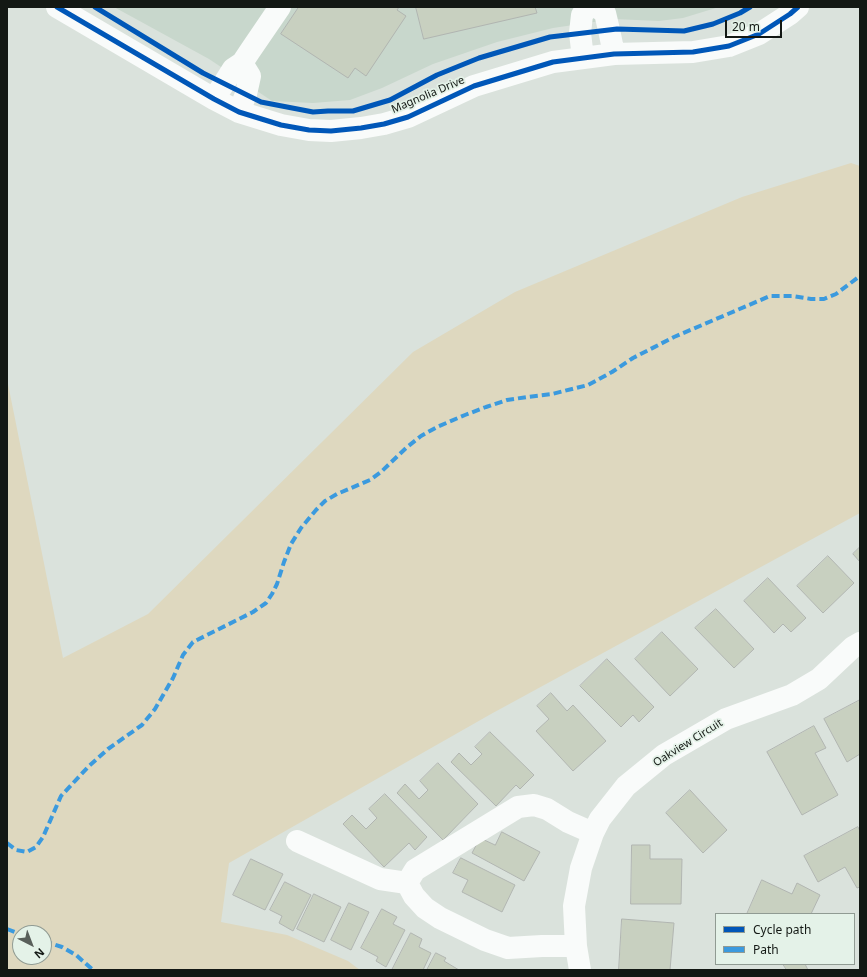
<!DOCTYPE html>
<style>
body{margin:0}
#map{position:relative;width:867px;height:977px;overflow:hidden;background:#dae2dc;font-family:"Noto Sans",sans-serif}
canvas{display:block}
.frame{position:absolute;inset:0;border:8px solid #131814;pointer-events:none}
.legend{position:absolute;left:715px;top:913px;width:140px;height:52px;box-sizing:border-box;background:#e4f2e8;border:1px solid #909b93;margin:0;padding:5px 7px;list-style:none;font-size:12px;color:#131814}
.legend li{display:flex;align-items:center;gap:8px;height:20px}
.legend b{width:20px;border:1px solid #909b93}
.north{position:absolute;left:12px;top:925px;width:40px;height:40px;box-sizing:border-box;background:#e4f2e8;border:1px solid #909b93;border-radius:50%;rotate:138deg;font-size:11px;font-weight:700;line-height:16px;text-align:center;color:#131814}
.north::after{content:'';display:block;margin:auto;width:14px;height:18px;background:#595f5a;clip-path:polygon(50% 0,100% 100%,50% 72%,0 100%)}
.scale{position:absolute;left:725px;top:20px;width:57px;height:18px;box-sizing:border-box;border:2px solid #131814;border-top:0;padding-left:5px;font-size:12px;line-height:14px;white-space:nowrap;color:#131814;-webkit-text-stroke:3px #e4f2e8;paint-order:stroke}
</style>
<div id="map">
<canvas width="867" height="977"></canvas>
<div class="frame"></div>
<ul class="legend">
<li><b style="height:5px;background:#0057b8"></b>Cycle path</li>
<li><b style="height:5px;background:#3b9ade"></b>Path</li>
</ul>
<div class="north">N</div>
<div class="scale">20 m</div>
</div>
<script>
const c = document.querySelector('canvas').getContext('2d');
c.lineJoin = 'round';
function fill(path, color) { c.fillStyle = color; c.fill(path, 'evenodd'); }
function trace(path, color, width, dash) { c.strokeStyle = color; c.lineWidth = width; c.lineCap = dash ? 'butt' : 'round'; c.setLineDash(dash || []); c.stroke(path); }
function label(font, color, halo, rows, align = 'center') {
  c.font = font + ' "Noto Sans",sans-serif'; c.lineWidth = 3.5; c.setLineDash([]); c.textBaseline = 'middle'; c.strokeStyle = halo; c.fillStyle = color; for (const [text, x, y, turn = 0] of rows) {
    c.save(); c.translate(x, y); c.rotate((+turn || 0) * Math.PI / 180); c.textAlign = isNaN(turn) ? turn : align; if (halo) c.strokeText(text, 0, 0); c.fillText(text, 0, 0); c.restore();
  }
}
const built = new Path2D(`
 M114 7H719L683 18 659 21 614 19 553 28 497 42 433 64 382 88 350 100 313 103 272 101 209 59Z`);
const green = new Path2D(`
 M851 163 860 166V513L491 714 229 863 221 922 287 935 348 961 360 970H7V379L63 658 148 614 413 352 515 292 742 197ZM20 933H44V957H20Z`);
const building = new Path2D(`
 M299 7H399L397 10 406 16 366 76 355 68 348 78 281 34Z
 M416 7H535L537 13 424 39Z
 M860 547V562L853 554Z
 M828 556 854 583 823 613 797 586Z
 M768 578 806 618 791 632 783 624 774 633 744 601Z
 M716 609 754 649 734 668 695 628Z
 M662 632 698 669 670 696 635 659Z
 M607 659 654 707 639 722 633 715 621 727 580 686Z
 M551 693 567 711 573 705 606 741 573 771 536 731 549 719 537 706Z
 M860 700V754L847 762 824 719Z
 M814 726 826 748 815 753 838 795 802 815 767 752Z
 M490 732 534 775 520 789 516 785 496 806 451 762 459 753 471 765 482 754 475 747Z
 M438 763 478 804 443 840 397 793 405 784 419 799 428 790 420 781Z
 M690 790 727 830 703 853 666 813Z
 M385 794 427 837 415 850 409 843 384 867 343 824 352 815 366 829 377 818 369 809Z
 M858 827 860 831V887L857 888 845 867 818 882 804 856Z
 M502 832 540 852 524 881 472 853 480 838 495 845Z
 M632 845H650V859H682L681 904H631Z
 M461 858 515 885 502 912 462 892 468 880 453 873Z
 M251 859 283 874 265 910 233 895Z
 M762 880 792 894 797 883 820 895 811 914H747Z
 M285 882 311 895 293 931 279 923 282 916 270 910Z
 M314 894 341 907 324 942 297 929Z
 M349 903 369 912 351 950 331 940Z
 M382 909 397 917 393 924 405 930 386 967 376 961 378 957 361 948Z
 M622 919 674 923 670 970H619Z
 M411 933 422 939 419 947 431 953 423 970H392Z
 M436 953 446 958 444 961 459 970H427Z
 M783 964H805L808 970H787Z`);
const minor = new Path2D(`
 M57 7 214 99 239 112 281 125 309 130 331 131 361 128 384 124 408 117 474 86 553 62 614 54 693 52 729 46 759 34 790 14 798 7
 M597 7 605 13 609 30 614 54
 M583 58 580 33 582 15 588 7
 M214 99 233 69 242 63 250 51 280 7
 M239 112 246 94 250 76 242 63
 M297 841 380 879 407 883
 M576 946H542L508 948 485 940 440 918 425 908 414 896 407 883 415 870 518 807 534 805 547 809 568 822 593 833
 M580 970 576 946 574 906 581 868 593 833 600 819 626 786 664 755 726 719 792 695 819 679 853 647 860 643`);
const quiet = new Path2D(`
 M7 843 16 850 27 852 36 847 43 837 61 796 89 766 108 749 142 725 155 709 173 678 183 655 193 642 253 612 266 603 272 594 277 584 284 562 291 544 301 528 316 510 325 501 337 494 370 480 381 472 406 448 421 436 437 427 465 415 486 407 507 400 527 397 552 394 588 385 612 372 633 358 674 337 770 296H793L811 299H824L836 294 860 276
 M7 929 20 934
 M44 941 62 947 76 955 93 970`);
const cycleway = new Path2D(`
 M57 7 214 99 239 112 281 125 309 130 331 131 361 128 384 124 408 117 474 86 553 62 614 54 693 52 729 46 759 34 790 14 798 7
 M95 7 203 73 261 102 313 112 328 111H353L390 100 437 75 479 58 550 37 617 29 684 31 713 24 740 13 750 7`);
const streetNames = [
 ["Magnolia Drive",428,95,-23],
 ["Oakview Circuit",688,743,-32]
];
fill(built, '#c8d7cc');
fill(green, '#ded8bf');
fill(building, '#c8d0c0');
trace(building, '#b1b5b1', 1);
trace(minor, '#f9fbfa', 22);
trace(quiet, '#3b9ade', 4, [8, 4]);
trace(cycleway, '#0057b8', 5);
label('11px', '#131814', '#e4f2e8', streetNames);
</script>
